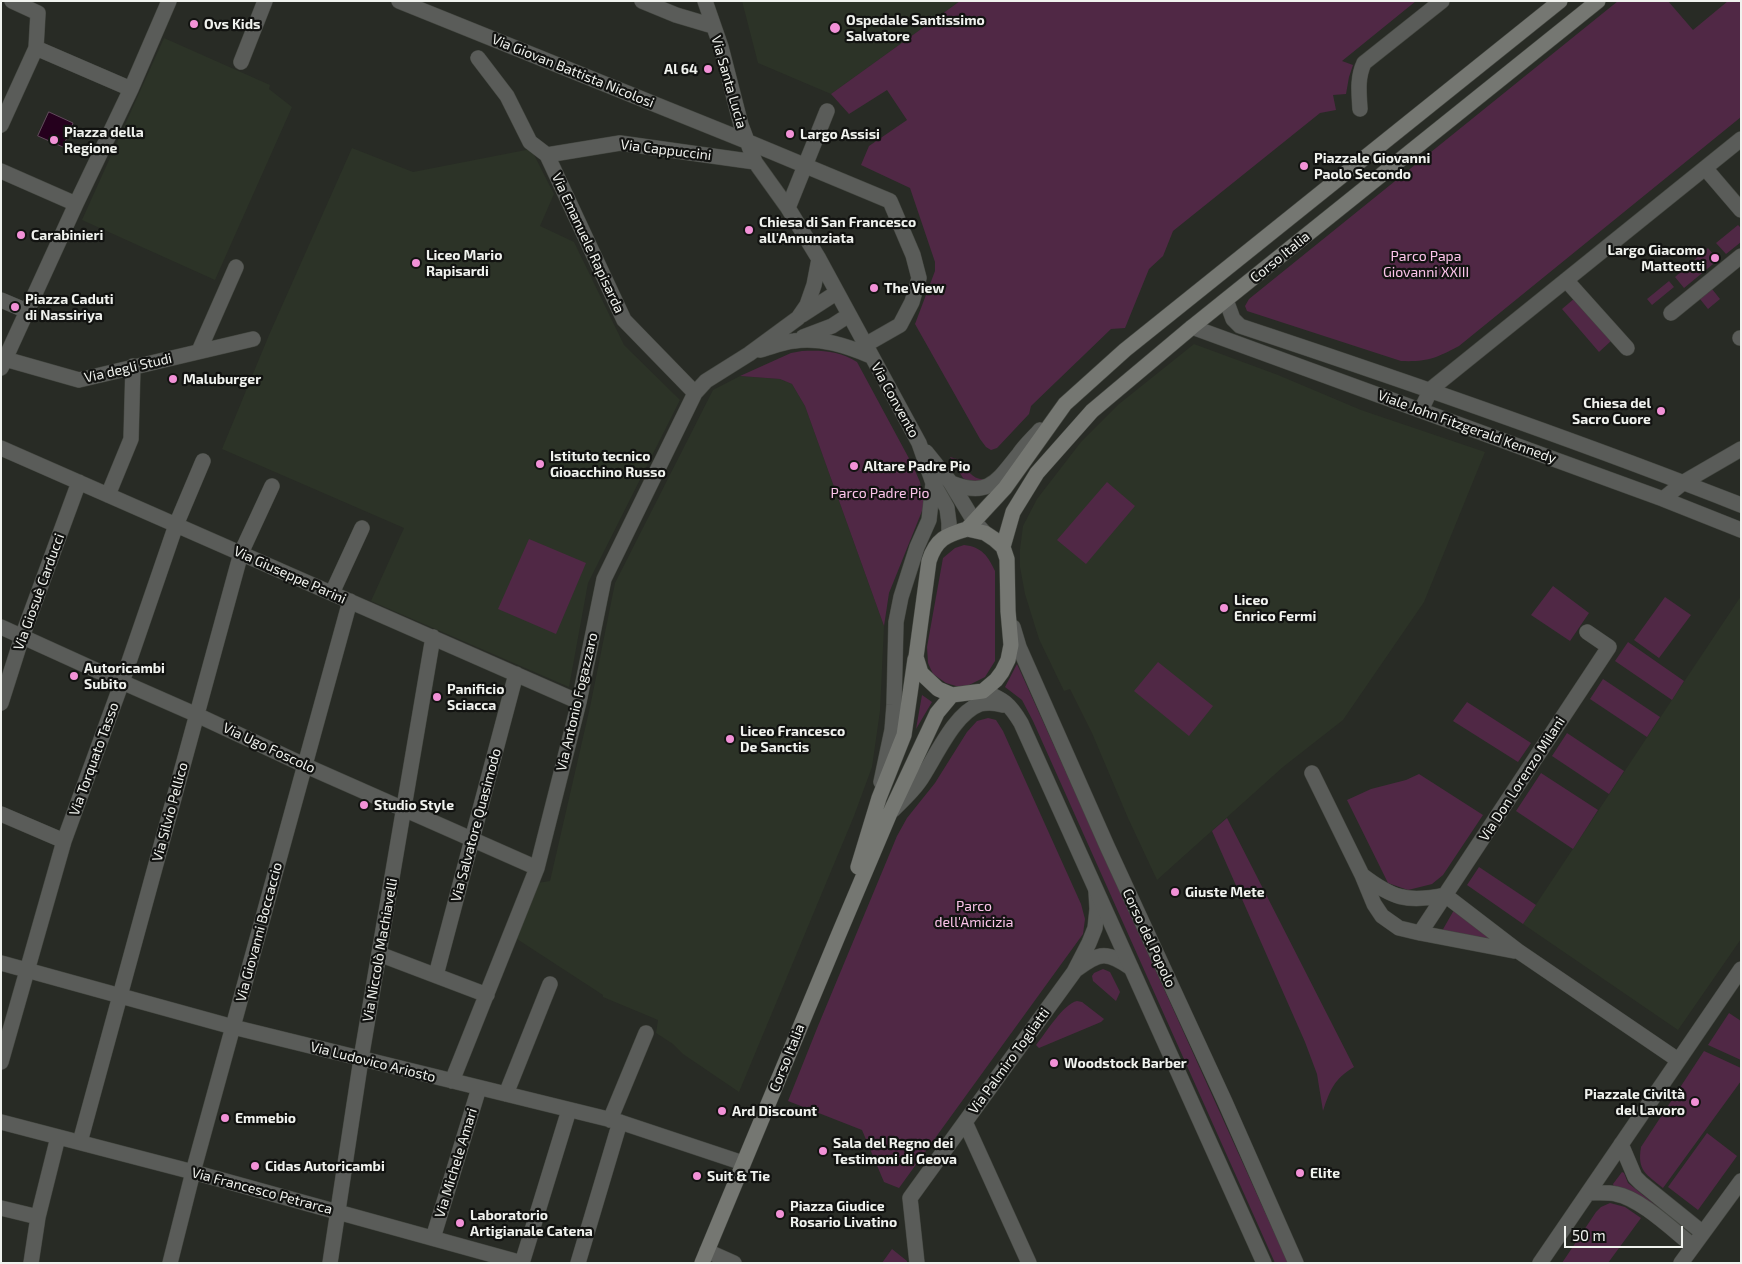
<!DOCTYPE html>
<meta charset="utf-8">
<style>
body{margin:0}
#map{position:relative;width:1742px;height:1264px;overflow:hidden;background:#282b25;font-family:"Exo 2",sans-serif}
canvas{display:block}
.frame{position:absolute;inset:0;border:2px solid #f0f2ee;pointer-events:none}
.scale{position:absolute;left:1564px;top:1226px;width:119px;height:22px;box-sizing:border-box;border:2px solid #f0f2ee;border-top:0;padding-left:6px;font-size:15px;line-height:18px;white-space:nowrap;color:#f0f2ee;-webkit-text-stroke:4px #121311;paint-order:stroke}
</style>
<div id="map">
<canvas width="1742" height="1264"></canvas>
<div class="frame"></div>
<div class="scale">50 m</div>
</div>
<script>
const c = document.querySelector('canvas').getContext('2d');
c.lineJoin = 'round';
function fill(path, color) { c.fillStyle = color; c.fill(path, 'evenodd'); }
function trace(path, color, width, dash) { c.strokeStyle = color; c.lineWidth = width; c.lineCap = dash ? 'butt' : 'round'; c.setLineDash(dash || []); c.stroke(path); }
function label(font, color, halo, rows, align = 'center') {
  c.font = font + ' "Exo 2",sans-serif'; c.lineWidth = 4.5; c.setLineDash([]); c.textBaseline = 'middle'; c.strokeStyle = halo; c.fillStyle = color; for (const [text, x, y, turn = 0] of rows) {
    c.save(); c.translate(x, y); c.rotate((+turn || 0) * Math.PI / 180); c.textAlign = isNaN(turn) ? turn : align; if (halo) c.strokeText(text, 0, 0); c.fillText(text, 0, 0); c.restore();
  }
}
const built = new Path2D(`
 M742 1H960L831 94 758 63Z
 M164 38 270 85 269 89 292 107 215 280 82 220Z
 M352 148 413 172 531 149 554 194 540 226 574 242 624 345 680 400 588 583 569 687 371 601 404 528 222 449 269 335Z
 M1194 344 1278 375 1361 410 1485 452 1424 602 1343 720 1283 767 1157 880 1128 818 1092 733 1070 689 1064 691 1039 639 1025 594 1020 567V549L1023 526 1037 499 1081 442 1119 404Z
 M740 376 780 379 792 384 805 406 884 626 880 711 872 767 854 816 739 1092 683 1054 673 1044 656 1033 658 1020 603 997V995L517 939 537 883 550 881 590 707 615 583 713 390Z
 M1741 596V939L1678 1030 1523 924Z`);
const green = new Path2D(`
 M960 1H1416L1342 61 1353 65 1349 77 1346 94 1333 95 1336 110 1320 113 1173 231 1163 256 1149 269 1125 328 1111 329 1031 406 1029 414 997 448 991 450 986 447 980 439 915 324 935 271V262L910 188 861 165 869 146 907 120 887 90 849 114 831 94Z
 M1618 1H1668L1693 30 1728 1H1741V117L1459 346C1436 358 1428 362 1401 361L1247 311 1245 306 1249 299Z
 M1738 225 1741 228V242L1726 254 1716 243Z
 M1708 248 1718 260 1684 288 1675 277Z
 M1669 281 1674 287 1652 305 1647 299Z
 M1712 289 1720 299 1708 309 1700 299Z
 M1575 298 1611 341 1599 352 1562 309Z
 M802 351C822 350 840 351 857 362L912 464 920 482 924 506 889 593 884 626 805 406 792 384 780 379 740 376 791 353Z
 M950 457 960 460C966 469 973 481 986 479L971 483 963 478Z
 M1107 482 1135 506 1086 564 1057 540Z
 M529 539 586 563 556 634 498 609Z
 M964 545C982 547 988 556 995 571V661L985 677 967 686H956L946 683 933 674 928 663 927 647 943 558 955 548Z
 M1553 586 1589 613 1570 641 1531 615Z
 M1665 597 1691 615 1659 658 1634 640Z
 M1628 642 1684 681 1672 700 1615 661Z
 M1158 662 1213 706 1189 736 1134 691Z
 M1017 664 1288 1263H1275L1033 721 1022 700 1005 687Z
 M1603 679 1660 717 1647 737 1590 699Z
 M922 695 932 702 916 729Z
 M1467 702 1531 743 1518 762 1453 721Z
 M988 718 996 720 1003 731 1081 904 1085 919 1083 934 899 1188 884 1182 862 1130 788 1101 818 1026 897 836 907 818 935 783 967 732 977 721Z
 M1567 733 1624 771 1609 794 1552 756Z
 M1541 773 1598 810 1573 849 1516 811Z
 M1419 774 1483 815 1443 875 1432 884 1408 890 1388 883 1347 800 1371 789 1406 780Z
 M1227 818 1354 1067C1334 1079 1330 1090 1323 1111L1317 1074 1305 1042 1212 831Z
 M1479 867 1536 905 1523 924 1467 885Z
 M1454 910 1493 939 1442 931Z
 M1103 969 1110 972 1120 992 1116 1001 1093 981 1092 976 1094 973Z
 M1077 1001 1082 1002 1104 1019 1101 1022 1039 1048 1036 1045C1046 1033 1063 1004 1077 1001Z
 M1729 1013 1741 1021V1060L1708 1045Z
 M1704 1051 1741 1068V1081L1663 1188C1646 1174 1637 1171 1641 1147Z
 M1707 1133 1737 1156 1698 1210 1668 1187Z
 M1622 1172 1624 1173 1628 1183 1664 1212 1663 1214 1634 1192 1614 1187 1613 1184Z
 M1610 1203 1625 1207 1641 1218 1608 1263H1562L1596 1212 1601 1207Z
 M892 1249 907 1261V1263H882Z`);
const water = new Path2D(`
 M49 112 73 123 63 147 38 136Z`);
const minor = new Path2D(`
 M12 1 38 13 36 48 131 89
 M399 1 746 141 890 201 913 255 919 278 912 302 900 325 865 345
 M642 1 676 15 713 26
 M705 1 721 47 741 125 755 162 788 208 819 259 919 443 933 483 947 508 949 523V534
 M478 58 507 96 530 142 547 155 624 320 695 393
 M241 62 265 1
 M1360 109C1359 93 1357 78 1364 63L1442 1
 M1 125 36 48
 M547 155 620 143 755 162
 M1705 168 1741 210
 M1 171 76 204
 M788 208 827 111
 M1566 280 1627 348
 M1 300 27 311
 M1226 300 1233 319 1240 326C1409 382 1576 440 1741 505
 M1671 313 1741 256
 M802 315 836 293
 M1192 327 1663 499 1741 530
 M803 337 832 326 849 315
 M1740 338H1741
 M760 350C771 347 783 342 794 341 821 337 847 346 871 356
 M199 351 236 267
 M5 359 79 380 253 339
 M1 368 76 204 131 89 169 1
 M1421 410 1431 389 1741 139
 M1 448 579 702
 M926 452 951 483 974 521 983 531
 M951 483C989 498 997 481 1019 454 1025 445 1033 438 1040 430
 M108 495 131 439 133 366
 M1663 499 1684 482 1741 449
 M332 593 362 528
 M1 627 122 682 197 715 304 765 537 868
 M1 703 22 637 79 482
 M1312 773 1362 875 1374 904 1382 916 1399 928 1420 933 1514 951
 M881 782 892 730 894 705 896 622 901 597 917 547 929 520 933 483
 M1 814 64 841
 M1362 875C1392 898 1407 903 1445 895L1518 951 1678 1060
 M1420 933 1609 647 1587 632
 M379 954 487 995
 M1 963 233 1027 620 1122 743 1163
 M1077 969C1100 952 1107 951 1131 968
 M436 975 516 674
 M1 1062 64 841 122 682 176 525 203 461
 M452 1081 537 868 579 702 604 579 695 393 706 381 749 354 798 318 807 305 814 285 819 259
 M506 1094 550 984
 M610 1120 646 1033
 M1 1122 193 1172 522 1263
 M80 1142 241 553 272 486
 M1621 1144 1635 1177 1641 1183 1703 1233
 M1588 1193C1597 1193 1607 1192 1616 1194 1640 1198 1674 1231 1693 1246
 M1 1208 38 1217
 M433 1238 479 1088
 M707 1251 734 1263
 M31 1263 38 1217 58 1137
 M170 1263 193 1172 350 601
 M330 1263 361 1059 433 637
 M522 1263 569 1110
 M578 1263 620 1122
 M917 1263 910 1198 965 1122
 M1029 1263 965 1122 1074 972 1089 943 1095 928 1097 909 1096 891
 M1540 1263 1741 969
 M1681 1263 1741 1181`);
const tertiary = new Path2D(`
 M1013 627 1019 647 1107 846 1225 1102 1296 1263
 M983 691C1004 700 1009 703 1021 723L1264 1263
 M893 810C902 801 912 792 919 782 935 759 953 714 980 704 988 702 996 703 1003 705`);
const secondary = new Path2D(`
 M967 529 1005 488 1065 404 1125 350 1560 1
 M967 529 985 533 994 539 1003 547 1007 559 1008 611 1011 645 1008 660 1002 672 996 680 983 691 952 695 938 689 921 673 916 657 929 561C936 539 946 535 967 529Z
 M1003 547 1013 512 1037 473 1092 411 1192 327 1598 1
 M858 867 879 798 904 735 915 659
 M702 1263 838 936 890 813 937 713 952 695`);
const markers = [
 [194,24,5,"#f291d7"],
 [835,28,6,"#f291d7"],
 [708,69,5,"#f291d7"],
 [790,134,5,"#f291d7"],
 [54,140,5,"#f291d7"],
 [1304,166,5,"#f291d7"],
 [749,230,5,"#f291d7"],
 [21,235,5,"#f291d7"],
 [1715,258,5,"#f291d7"],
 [416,263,5,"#f291d7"],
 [874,288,5,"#f291d7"],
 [15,307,5,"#f291d7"],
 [173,379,5,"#f291d7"],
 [1661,411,5,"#f291d7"],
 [540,464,5,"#f291d7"],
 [854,466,5,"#f291d7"],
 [1224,608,5,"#f291d7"],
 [74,676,5,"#f291d7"],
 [437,697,5,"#f291d7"],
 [730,739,5,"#f291d7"],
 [364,805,5,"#f291d7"],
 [1175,892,5,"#f291d7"],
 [1054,1063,5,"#f291d7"],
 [1695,1102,5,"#f291d7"],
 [722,1111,5,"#f291d7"],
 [225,1118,5,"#f291d7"],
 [823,1151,5,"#f291d7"],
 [255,1166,5,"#f291d7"],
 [1300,1173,5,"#f291d7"],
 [697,1176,5,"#f291d7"],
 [780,1214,5,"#f291d7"],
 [460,1223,5,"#f291d7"]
];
const poiNames = [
 ["Ospedale Santissimo",846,20],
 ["Salvatore",846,36],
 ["Ovs Kids",204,24],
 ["Al 64",698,69,"right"],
 ["Piazza della",64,132],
 ["Regione",64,148],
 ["Largo Assisi",800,134],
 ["Piazzale Giovanni",1314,158],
 ["Paolo Secondo",1314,174],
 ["Chiesa di San Francesco",759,222],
 ["all'Annunziata",759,238],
 ["Carabinieri",31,235],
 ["Largo Giacomo",1705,250,"right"],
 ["Matteotti",1705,266,"right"],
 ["Liceo Mario",426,255],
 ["Rapisardi",426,271],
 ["The View",884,288],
 ["Piazza Caduti",25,299],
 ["di Nassiriya",25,315],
 ["Maluburger",183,379],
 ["Chiesa del",1651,403,"right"],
 ["Sacro Cuore",1651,419,"right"],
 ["Istituto tecnico",550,456],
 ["Gioacchino Russo",550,472],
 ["Altare Padre Pio",864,466],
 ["Liceo",1234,600],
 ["Enrico Fermi",1234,616],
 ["Autoricambi",84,668],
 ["Subito",84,684],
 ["Panificio",447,689],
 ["Sciacca",447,705],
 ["Liceo Francesco",740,731],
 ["De Sanctis",740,747],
 ["Studio Style",374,805],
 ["Giuste Mete",1185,892],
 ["Woodstock Barber",1064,1063],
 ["Piazzale Civiltà",1685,1094,"right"],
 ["del Lavoro",1685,1110,"right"],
 ["Ard Discount",732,1111],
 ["Emmebio",235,1118],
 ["Sala del Regno dei",833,1143],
 ["Testimoni di Geova",833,1159],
 ["Cidas Autoricambi",265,1166],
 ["Elite",1310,1173],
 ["Suit & Tie",707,1176],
 ["Piazza Giudice",790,1206],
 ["Rosario Livatino",790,1222],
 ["Laboratorio",470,1215],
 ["Artigianale Catena",470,1231]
];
const streetNames = [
 ["Via Giovan Battista Nicolosi",573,71,22],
 ["Via Santa Lucia",729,82,74],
 ["Via Cappuccini",666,150,7],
 ["Via Emanuele Rapisarda",588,243,65],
 ["Corso Italia",1280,257,-39],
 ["Via degli Studi",128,368,-13],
 ["Via Convento",895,400,61],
 ["Viale John Fitzgerald Kennedy",1467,427,20],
 ["Via Giuseppe Parini",290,575,24],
 ["Via Giosuè Carducci",39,592,-70],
 ["Via Antonio Fogazzaro",577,702,-77],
 ["Via Ugo Foscolo",269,748,25],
 ["Via Torquato Tasso",94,759,-70],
 ["Via Don Lorenzo Milani",1522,779,-57],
 ["Via Silvio Pellico",170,812,-75],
 ["Via Salvatore Quasimodo",476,825,-75],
 ["Via Giovanni Boccaccio",259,932,-75],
 ["Corso del Popolo",1149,938,65],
 ["Via Niccolò Machiavelli",380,950,-80],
 ["Corso Italia",787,1058,-68],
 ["Via Palmiro Togliatti",1009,1061,-54],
 ["Via Ludovico Ariosto",373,1062,14],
 ["Via Michele Amari",456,1163,-73],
 ["Via Francesco Petrarca",262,1191,15]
];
const parkNames = [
 ["Parco Papa",1426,256],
 ["Giovanni XXIII",1426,272],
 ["Parco Padre Pio",880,493],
 ["Parco",974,906],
 ["dell'Amicizia",974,922]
];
fill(built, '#2c3327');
fill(green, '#502845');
fill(water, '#25001d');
trace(water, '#62495c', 1);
trace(minor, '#444741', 16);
trace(tertiary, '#444741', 16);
trace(secondary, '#444741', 16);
trace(minor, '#5a5c59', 15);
trace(tertiary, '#5a5c59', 15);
trace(secondary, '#757772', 15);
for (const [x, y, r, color] of markers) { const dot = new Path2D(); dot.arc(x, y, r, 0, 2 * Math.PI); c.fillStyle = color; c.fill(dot); trace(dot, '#121311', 2); }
label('bold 14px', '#f0f2ee', '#121311', poiNames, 'left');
label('14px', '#f0f2ee', '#121311', streetNames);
label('14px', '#fcc4ea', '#121311', parkNames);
</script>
